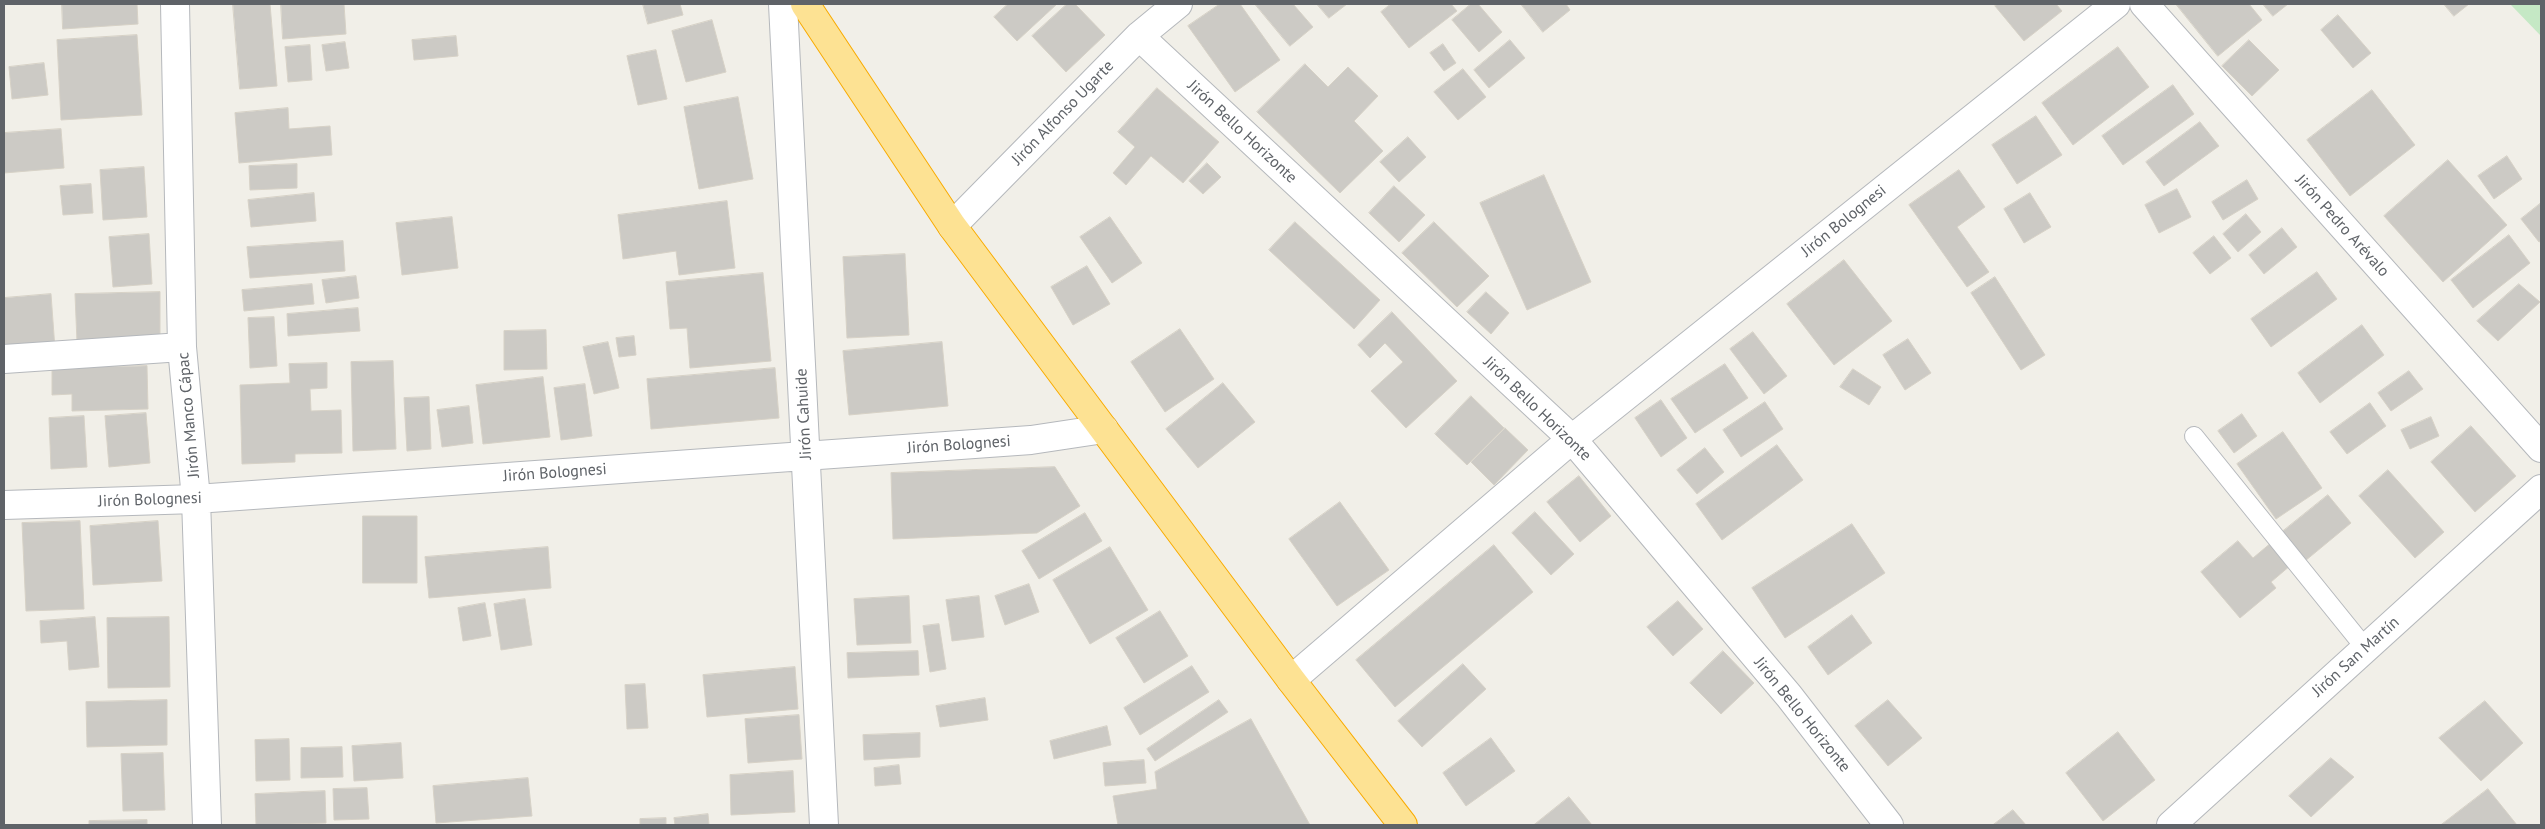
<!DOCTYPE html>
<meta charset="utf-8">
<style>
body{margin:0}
#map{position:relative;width:2545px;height:829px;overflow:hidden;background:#f1efe8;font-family:"PT Sans",sans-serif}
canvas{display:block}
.frame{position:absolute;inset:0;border:5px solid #5f6368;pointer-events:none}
</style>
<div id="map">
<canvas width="2545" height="829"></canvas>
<div class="frame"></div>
</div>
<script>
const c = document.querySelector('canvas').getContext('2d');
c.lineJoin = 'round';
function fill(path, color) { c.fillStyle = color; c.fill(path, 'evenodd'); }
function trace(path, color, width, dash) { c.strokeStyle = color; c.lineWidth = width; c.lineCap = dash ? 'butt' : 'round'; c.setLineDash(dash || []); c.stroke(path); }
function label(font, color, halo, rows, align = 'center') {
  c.font = font + ' "PT Sans",sans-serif'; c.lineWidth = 4; c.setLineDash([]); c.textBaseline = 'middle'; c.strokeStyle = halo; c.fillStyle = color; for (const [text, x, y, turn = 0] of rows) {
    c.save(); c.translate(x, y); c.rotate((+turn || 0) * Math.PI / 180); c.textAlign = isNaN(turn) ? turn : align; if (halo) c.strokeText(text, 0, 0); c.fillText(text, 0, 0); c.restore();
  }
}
const green = new Path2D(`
 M2510 4H2541V36Z`);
const building = new Path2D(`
 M62 4H137L138 24 63 29Z
 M233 4H270L277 86 240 89Z
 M281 4H344L346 34 283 39Z
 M643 4H680L683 15 648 24Z
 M1008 4H1057L1017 41 994 17Z
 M1067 4H1075L1105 35 1066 72 1032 36Z
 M1220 4H1240L1280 60 1235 92 1188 26Z
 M1255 4H1293L1313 27 1290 46Z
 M1317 4H1347L1329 18Z
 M1391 4H1451L1457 11 1409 48 1381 12Z
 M1471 4H1478L1502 32 1479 52 1452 20Z
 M1521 4H1566L1570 10 1543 32Z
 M1998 4H2056L2062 11 2024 41 1995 6Z
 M2176 4H2249L2262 20 2218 56Z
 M2263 4H2288L2273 16Z
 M2444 4H2469L2454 16Z
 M2338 15 2371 53 2353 68 2321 30Z
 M712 20 726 72 686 82 672 31Z
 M137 35 142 115 61 120 57 40Z
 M456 36 458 56 414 60 412 40Z
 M1510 40 1525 58 1489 88 1474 70Z
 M2249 40 2279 70 2252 96 2222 66Z
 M345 42 349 68 326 71 322 45Z
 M1443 44 1456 63 1444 71 1430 53Z
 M310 45 312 80 288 82 285 47Z
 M2118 47 2149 87 2073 145 2042 103Z
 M656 50 667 99 638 105 627 56Z
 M44 63 48 95 12 99 9 67Z
 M1305 64 1328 87 1348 67 1378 96 1354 121 1383 151 1340 193 1257 112Z
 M1463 69 1486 97 1458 120 1434 92Z
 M2173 85 2194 114 2123 165 2102 136Z
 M1157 88 1219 142 1183 183 1151 156 1126 185 1113 173 1135 147 1118 132Z
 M2372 90 2415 145 2350 196 2307 140Z
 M738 97 753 179 699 189 684 107Z
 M288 108 289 129 330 126 332 155 239 163 235 113Z
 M2036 116 2062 155 2017 184 1992 145Z
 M2200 122 2219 146 2164 186 2146 162Z
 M61 129 64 168 4 173V133Z
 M1408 137 1426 157 1399 182 1380 162Z
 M2507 156 2522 179 2494 199 2478 176Z
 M2448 160 2507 225 2443 282 2384 216Z
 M1207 163 1221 177 1203 194 1189 181Z
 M297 164V188L250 190 249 166Z
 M144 167 147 217 103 220 100 170Z
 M1959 170 1985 207 1957 227 1989 272 1967 287 1909 205Z
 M1544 175 1591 282 1527 310 1480 203Z
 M2247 180 2258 199 2223 220 2212 202Z
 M91 184 93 213 63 215 60 186Z
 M1394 186 1425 215 1399 242 1369 213Z
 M2177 189 2191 217 2159 233 2145 205Z
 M314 193 316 221 251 227 248 200Z
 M2030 193 2051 227 2024 243 2004 209Z
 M727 201 735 268 679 275 676 251 623 259 618 215Z
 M2541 203V241L2539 242 2521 219Z
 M2246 214 2261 232 2238 252 2223 234Z
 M452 217 458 268 402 275 396 223Z
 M1110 217 1142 263 1112 283 1080 237Z
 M1295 222 1380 300 1354 329 1269 250Z
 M1434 222 1489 276 1457 307 1402 253Z
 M2282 228 2297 247 2264 274 2249 255Z
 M149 234 152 284 113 287 109 237Z
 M2509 235 2530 263 2473 308 2451 280Z
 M2214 236 2231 258 2210 274 2193 253Z
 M343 241 345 271 250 278 247 247Z
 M905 254 909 335 847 338 843 257Z
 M1844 260 1892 321 1834 365 1787 304Z
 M1087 266 1110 304 1073 325 1051 287Z
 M2317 272 2337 299 2271 347 2251 319Z
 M763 273 771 361 690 368 687 328 670 329 666 282Z
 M356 276 359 298 326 303 322 280Z
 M1995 277 2045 355 2021 370 1971 293Z
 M312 284 314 304 244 311 242 290Z
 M2519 284 2540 302 2498 341 2477 321Z
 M160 292V341L77 342 75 294Z
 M1486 292 1509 313 1491 334 1467 312Z
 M51 294 55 349 4 352V298Z
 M358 308 360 331 288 336 287 314Z
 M1392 312 1457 381 1406 428 1371 391 1403 362 1385 343 1370 358 1358 345Z
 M274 317 277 366 250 368 248 318Z
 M2362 325 2384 355 2320 403 2298 373Z
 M1180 329 1214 379 1165 412 1131 362Z
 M546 330 547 369 504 370V331Z
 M1753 332 1787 376 1764 394 1730 349Z
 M634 336 636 355 619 357 616 338Z
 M1908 339 1931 373 1905 390 1883 355Z
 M608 342 619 388 594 394 583 347Z
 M942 342 948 406 849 415 843 351Z
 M393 361 396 449 353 451 351 362Z
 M327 363V388L310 389 311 411 341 410 342 453 295 454V462L242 464 240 385 290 383 289 364Z
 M1725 364 1748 398 1695 433 1671 399Z
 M147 366 148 409 72 411V394L52 395V368Z
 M775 368 779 418 651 429 647 379Z
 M1853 369 1881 387 1869 405 1840 387Z
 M2409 371 2423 389 2391 411 2378 393Z
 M543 377 550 437 483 444 476 385Z
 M1223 383 1255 422 1198 468 1166 429Z
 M585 384 592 436 561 440 554 388Z
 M1471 396 1504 428 1467 465 1435 434Z
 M429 397 431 449 407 451 404 398Z
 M1661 400 1687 438 1661 457 1635 418Z
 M1765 402 1783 429 1741 457 1723 430Z
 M2370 403 2386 426 2347 454 2330 432Z
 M469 406 473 443 442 447 437 410Z
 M146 413 150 463 109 467 105 416Z
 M2242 414 2257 436 2234 453 2218 431Z
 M84 416 87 467 51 469 49 418Z
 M2431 417 2439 436 2410 449 2401 430Z
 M2471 426 2516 476 2475 512 2431 462Z
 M1505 428 1528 450 1494 485 1471 462Z
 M2283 432 2322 488 2276 519 2237 464Z
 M1777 445 1803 480 1722 540 1696 504Z
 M1705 448 1724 472 1697 494 1677 470Z
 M1055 467 1080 506 1037 533 893 539 891 473Z
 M2388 470 2444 532 2415 558 2359 496Z
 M1579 476 1611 516 1580 542 1547 502Z
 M2328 495 2351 523 2305 561 2282 532Z
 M1340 502 1389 570 1337 606 1289 539Z
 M1535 512 1574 554 1551 575 1512 533Z
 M1085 513 1102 541 1039 579 1022 551Z
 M363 516H417V583H363Z
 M80 521 84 609 26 611 22 523Z
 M158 521 162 581 93 585 90 526Z
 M1852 524 1885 573 1785 638 1752 588Z
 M2238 541 2253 558 2272 542 2291 565 2271 582 2276 588 2240 618 2201 572Z
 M1494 545 1533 592 1395 707 1356 660Z
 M548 547 551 588 429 598 425 557Z
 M1110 547 1148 610 1090 644 1053 580Z
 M1029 584 1039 612 1005 625 995 596Z
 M909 596 911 643 857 645 854 599Z
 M979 596 984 637 952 641 946 600Z
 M525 599 532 645 501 650 494 604Z
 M1678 601 1703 629 1673 656 1647 627Z
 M485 603 491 636 463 641 458 608Z
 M1160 611 1188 656 1144 683 1116 638Z
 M1852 615 1872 643 1828 675 1808 647Z
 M95 617 99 667 69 670 67 641 41 643 40 621Z
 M169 617 170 687 108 688 107 618Z
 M939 624 946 669 930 672 923 626Z
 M918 651 919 675 848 678 847 653Z
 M1723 651 1754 683 1721 714 1690 683Z
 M1463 664 1486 689 1422 747 1398 721Z
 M1192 666 1209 692 1140 735 1124 708Z
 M795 667 798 709 707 717 703 675Z
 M645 684 648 728 627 729 625 685Z
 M985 698 988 720 940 727 936 706Z
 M167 700V745L87 747 86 702Z
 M1219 700 1228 712 1155 761 1147 749Z
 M1888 700 1922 738 1888 766 1855 726Z
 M2485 701 2523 743 2481 781 2439 738Z
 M799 715 802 759 748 763 745 719Z
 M1251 719 1310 825H1118L1113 796 1157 789 1155 772Z
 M1107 726 1111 745 1054 759 1050 741Z
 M2118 732 2155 780 2103 821 2066 773Z
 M920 733V757L864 760 863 735Z
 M1491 738 1515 771 1466 806 1443 773Z
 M289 739 290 780 256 781 255 740Z
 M401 743 403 778 354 781 352 746Z
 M342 747 343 777 301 778V748Z
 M163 753 165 810 123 811 121 754Z
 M2331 758 2354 777 2311 817 2289 796Z
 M1144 760 1146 783 1105 786 1103 763Z
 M899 765 901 784 875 786 874 768Z
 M793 771 795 812 731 815 730 775Z
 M528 778 532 816 436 823 433 786Z
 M367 788 369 819 334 820 333 789Z
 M2488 789 2517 825H2441Z
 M325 791 326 823 256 825 255 794Z
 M1569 797 1592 825H1534Z
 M2013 810 2026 825H1993Z
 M708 814 709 825H675L674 818Z
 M666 818V825H640V819Z
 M147 820V825H89V821Z`);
const lane = new Path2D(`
 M2194 436 2366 649`);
const street = new Path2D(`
 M175 4 182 347 196 499 207 825
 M783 4 824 825
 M2144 4 2541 448
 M1139 36 1572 439 1789 696 1889 825
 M952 226 1139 36 1178 4
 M4 359 182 347
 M4 505 196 499 1031 440 1104 429
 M1291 680 1572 439 2116 4
 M2171 825 2541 489`);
const highway = new Path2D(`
 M805 4 952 226 1291 680 1403 825`);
const streetNames = [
 ["Jirón Alfonso Ugarte",1063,113,-46],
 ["Jirón Bello Horizonte",1242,132,43],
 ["Jirón Bolognesi",1844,221,-39],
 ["Jirón Pedro Arévalo",2342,226,48],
 ["Jirón Bello Horizonte",1537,409,44],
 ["Jirón Cahuide",804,414,-93],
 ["Jirón Manco Cápac",189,415,-95],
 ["Jirón Bolognesi",959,445,-4],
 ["Jirón Bolognesi",555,473,-4],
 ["Jirón Bolognesi",150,500,-2],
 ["Jirón San Martín",2356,657,-42],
 ["Jirón Bello Horizonte",1802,715,51]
];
fill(green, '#c5e8c5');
fill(building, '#cccac5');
trace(building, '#d6d1c6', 1);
trace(lane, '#b5b8bc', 20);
trace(street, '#b5b8bc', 30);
trace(highway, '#f9ab00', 30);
trace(lane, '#fff', 18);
trace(street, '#fff', 28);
trace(highway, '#fde293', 28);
label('16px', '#5f6368', '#fff', streetNames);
</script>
